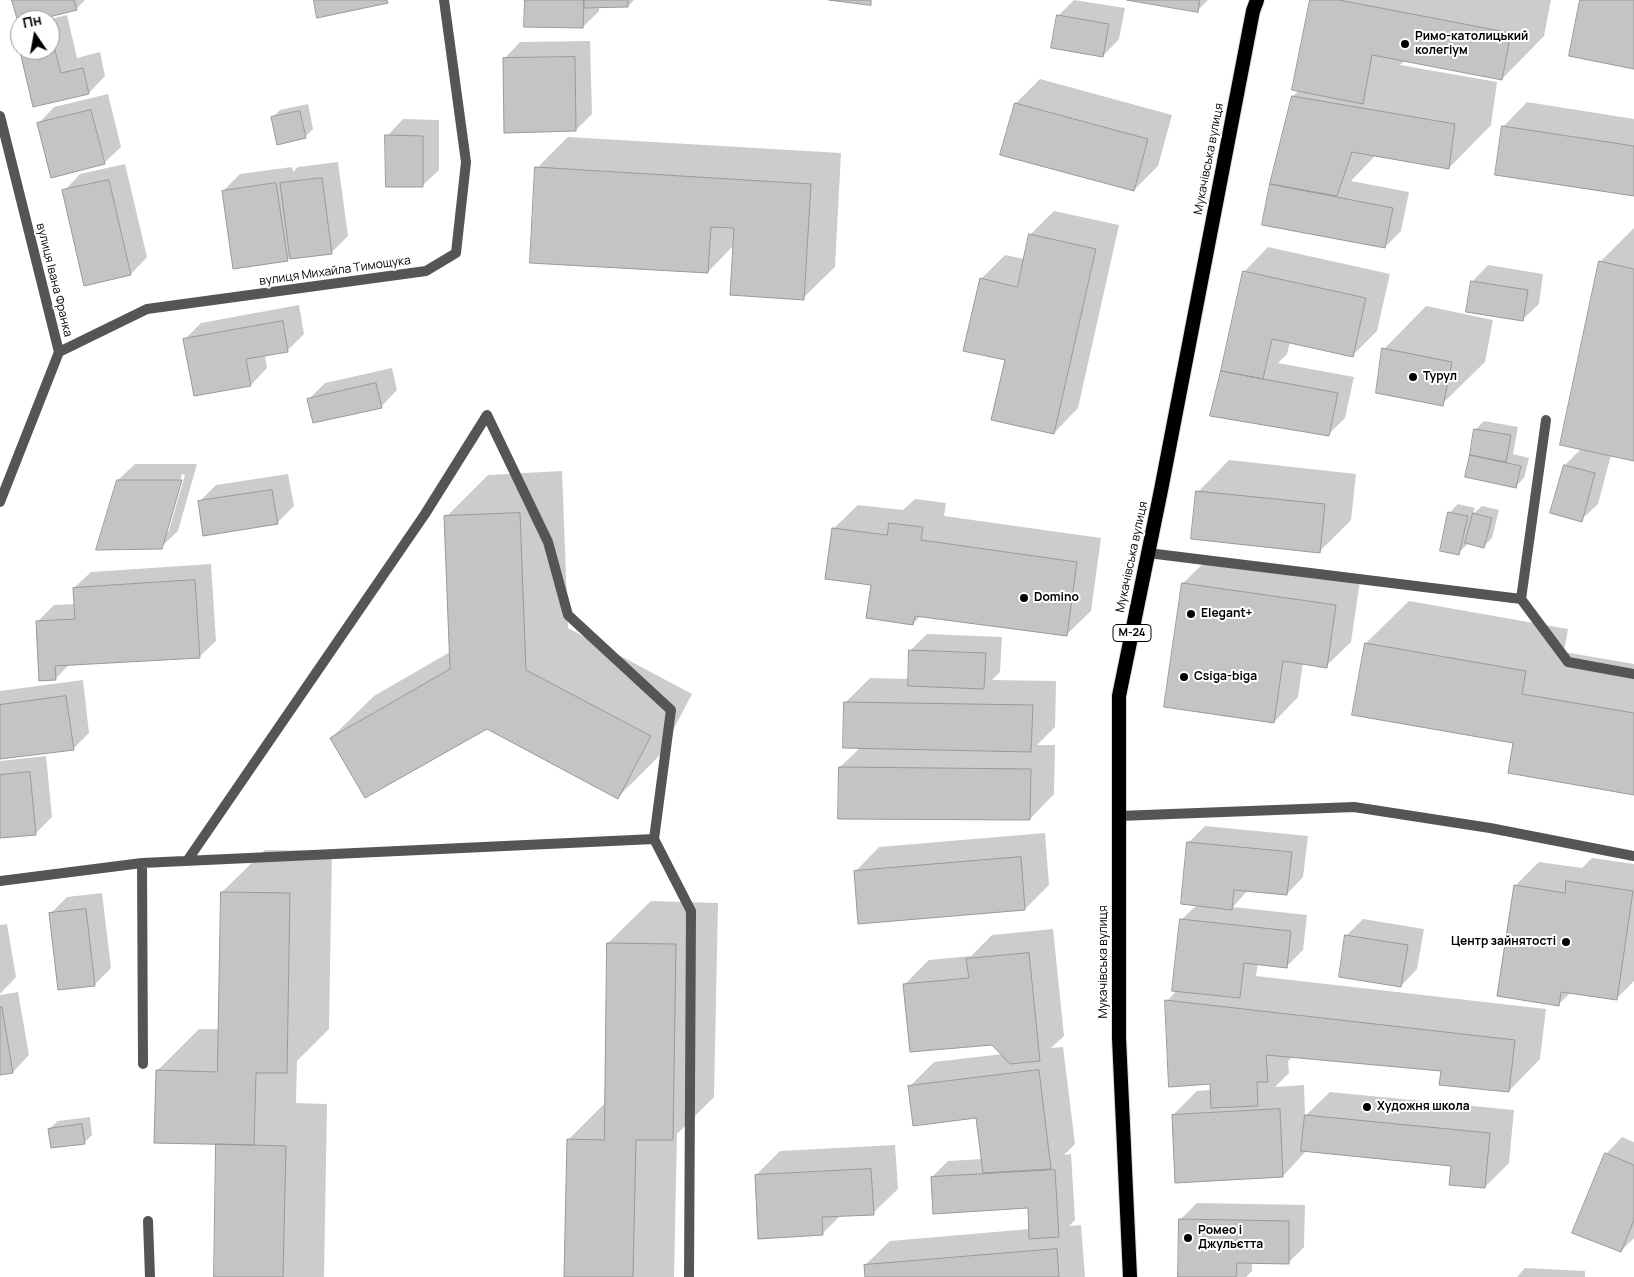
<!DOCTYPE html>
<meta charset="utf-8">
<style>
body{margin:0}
#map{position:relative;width:1634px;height:1277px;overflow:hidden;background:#fff;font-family:Manrope,sans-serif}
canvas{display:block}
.north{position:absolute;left:10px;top:10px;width:50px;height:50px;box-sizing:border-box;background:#fff;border:1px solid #999;border-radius:50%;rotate:348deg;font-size:14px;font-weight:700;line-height:20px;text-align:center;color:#000}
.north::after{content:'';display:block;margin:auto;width:18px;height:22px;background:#000;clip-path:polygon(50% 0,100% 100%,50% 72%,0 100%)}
</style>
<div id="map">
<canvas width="1634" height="1277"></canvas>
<div class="north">Пн</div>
</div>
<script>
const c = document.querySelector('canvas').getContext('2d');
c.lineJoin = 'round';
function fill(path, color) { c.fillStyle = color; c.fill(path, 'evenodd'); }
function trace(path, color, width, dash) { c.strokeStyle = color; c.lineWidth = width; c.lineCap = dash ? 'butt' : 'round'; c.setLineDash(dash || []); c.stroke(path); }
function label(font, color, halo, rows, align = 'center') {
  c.font = font + ' Manrope,sans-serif'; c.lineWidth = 4; c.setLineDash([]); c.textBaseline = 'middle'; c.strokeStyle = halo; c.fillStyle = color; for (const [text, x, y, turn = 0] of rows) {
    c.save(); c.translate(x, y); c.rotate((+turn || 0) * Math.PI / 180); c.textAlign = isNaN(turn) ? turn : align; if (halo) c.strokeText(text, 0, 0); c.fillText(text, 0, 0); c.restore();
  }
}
const shadow = new Path2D(`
 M14 0H85L76 9 32 20H20V23Z
 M526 0H634L628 6H599V11L583 27Z
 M1074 0 1125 8 1119 39 1103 56 1058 16Z
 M1135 0H1208L1197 11Z
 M1311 0H1551L1544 36 1502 79 1405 60 1400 65 1497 82 1491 125 1449 168 1376 155 1351 181 1409 192 1401 231 1385 247 1271 185 1273 183 1293 96 1299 90Z
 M67 15 77 58 100 52 105 76 89 93 21 50H50V20H46Z
 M590 41 592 114 576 130 504 59 520 42Z
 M1040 79 1172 115 1158 166 1134 190 1016 103Z
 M108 94 121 147 104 163 38 124 54 107Z
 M1527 102 1634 119V195L1503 127Z
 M308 104 313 129 305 137 272 118 280 110Z
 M403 119 439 120V170L422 186 387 136Z
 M568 137 841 153 835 267 803 298 734 245 708 272 537 168Z
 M338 162 348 236 332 252 291 256 287 260 223 191 240 174 292 167 293 172 298 167Z
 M125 164 147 257 131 274 64 191 80 174Z
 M1054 211 1119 225 1078 408 1054 433 1007 359 981 279 1005 255 1025 259 1030 235Z
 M1634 228V460L1611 455 1598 504 1581 520 1565 465 1581 449 1600 262Z
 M1268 247 1390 274 1377 331 1353 355 1290 342 1287 354 1278 363 1354 377 1345 418 1329 434 1212 415 1244 272Z
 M1488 265 1543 274 1539 304 1522 320 1472 282Z
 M299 305 304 334 288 350 265 355 267 368 251 385 185 339 201 323Z
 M1426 306 1493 320 1485 362 1442 404 1384 349Z
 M392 368 397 390 381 407 309 399 325 383Z
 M1484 421 1518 427 1513 454 1529 458 1524 478 1516 486 1467 476 1476 429Z
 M1229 460 1356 474 1351 520 1320 551 1198 492Z
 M135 464H197L178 531 161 547 118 480ZM182 474 185 475 168 533H165Z
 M562 471 568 628 692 694 660 755 618 797 487 728 331 738 374 696 450 652 446 517 488 475Z
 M288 474 294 506 277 523 199 502 216 485Z
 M915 499 946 503 944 516 1101 538 1091 611 1066 635 921 615 913 624 872 584 833 529 858 505 903 510Z
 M1458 504 1475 508 1473 514 1482 506 1499 510 1492 538 1484 546 1467 542V545L1458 553 1450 512Z
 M1208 559 1360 581 1351 642 1326 666 1303 663 1298 697 1274 722 1183 583Z
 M211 564 216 641 199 657 70 664 55 679 37 622 54 605 75 604 74 588 91 572Z
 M1409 601 1568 629 1564 652 1634 664V793L1515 742 1366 643Z
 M927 634 1002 637 1000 672 992 680 1056 681 1055 727 1037 745H1055L1054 794 1030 819 840 767 860 748 846 702 870 678 910 679 911 650Z
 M83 680 89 733 73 749 0 758V691Z
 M46 756 52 817 35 834 0 837V761Z
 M1205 826 1308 836 1303 877 1287 894 1248 890 1233 907 1307 915 1303 950 1287 966 1258 963 1256 976 1546 1009 1540 1059 1509 1091 1443 1070 1293 1056 1288 1061 1289 1073 1275 1087 1304 1085 1305 1116 1330 1092 1514 1110 1509 1163 1485 1187 1452 1165 1307 1150 1283 1176 1173 1115 1197 1091 1211 1090V1083L1167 1001 1177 990 1181 920 1197 905 1188 843Z
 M1045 833 1049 885 1025 909 855 872 879 847Z
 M265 850 332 851 329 1029 297 1061 296 1103 327 1104 324 1277H215L217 1143 157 1071 199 1029H220L222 892Z
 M1592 858 1634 864V981L1617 998 1571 992 1559 1004 1515 886 1539 862 1582 868Z
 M102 893 111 968 94 985 50 914 67 897Z
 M651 901 718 903 714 1097 677 1134 674 1277H565L568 1140 606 1102 608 943Z
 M1363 919 1424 929 1417 969 1401 986 1346 936Z
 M7 924 16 977 0 994V925Z
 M1053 929 1064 1036 1051 1048 1063 1047 1075 1144 1064 1155 1071 1154 1075 1220 1069 1226 1081 1225 1085 1277H866L865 1265 890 1241 1030 1229 1029 1207 932 1177 948 1161 983 1159 977 1117 910 1086 934 1062 1003 1054 993 1043 904 985 929 960 971 956 992 935Z
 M18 992 29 1055 13 1072 0 1074V995Z
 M90 1117 92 1135 84 1143 49 1129 58 1121Z
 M1622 1137 1634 1142V1238L1621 1251 1606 1154Z
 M895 1145 898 1189 873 1213 841 1215 822 1234 756 1175 780 1151Z
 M1197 1203 1305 1205 1304 1247 1288 1263 1252 1262V1271L1246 1277H1179L1181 1219Z
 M1525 1268 1585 1271V1277H1517Z`);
const building = new Path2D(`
 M12 0H74L77 10 37 20H20L19 25Z
 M314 0H387L388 3 317 18Z
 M525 0H584L583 28 524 27Z
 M584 0H628V7L584 8Z
 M829 0H871V5Z
 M1127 0H1200L1198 12Z
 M1310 0H1339L1511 33 1502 80 1372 55 1363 104 1292 90Z
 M1580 0H1634V69L1569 56Z
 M1057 15 1109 24 1103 57 1051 48Z
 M50 31 61 73 83 68 89 94 33 107 17 39 20 38V50H50Z
 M575 57 576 131 504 133 503 58Z
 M1292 96 1455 124 1449 169 1352 152 1337 196 1270 184Z
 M1015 103 1148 139 1134 191 1000 155Z
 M91 110 105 164 51 178 37 123Z
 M300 111 306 138 277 145 271 117Z
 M1502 126 1634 146V196L1495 175Z
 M385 135 423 136V187H386Z
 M535 167 811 184 804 300 730 295 734 228 711 227 708 273 530 263Z
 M322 178 332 254 290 259 280 183Z
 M109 180 131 275 84 286 62 190Z
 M276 183 288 261 233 269 222 191Z
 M1270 184 1393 208 1385 248 1262 225Z
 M1029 234 1096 249 1054 434 991 420 1005 360 963 351 980 278 1017 287Z
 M1599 261 1634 269V461L1560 445Z
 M1243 271 1366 298 1353 357 1272 339 1263 379 1221 371Z
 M1471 281 1528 290 1523 321 1466 312Z
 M283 321 288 352 246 359 251 386 194 396 183 339Z
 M1382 348 1452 362 1443 406 1376 393Z
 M1221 371 1338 393 1329 436 1210 416Z
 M376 383 382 408 313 423 307 399Z
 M1474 429 1511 435 1506 462 1470 455Z
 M1470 455 1521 466 1516 488 1465 477Z
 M1564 465 1595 473 1582 522 1550 513Z
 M117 480H182L162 549 96 550Z
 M272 490 278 524 203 536 198 501Z
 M1196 491 1325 504 1320 553 1191 539Z
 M1448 512 1468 516 1459 555 1440 551Z
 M520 513 526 670 651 736 618 799 487 729 365 798 330 738 450 669 444 516Z
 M1473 513 1492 518 1484 548 1465 543Z
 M889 523 923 527 921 540 1077 562 1067 636 915 616 913 625 866 618 871 585 825 579 832 528 887 535Z
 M195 580 200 658 55 666 56 680 39 681 36 621 75 619 73 588Z
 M1182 583 1336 605 1327 668 1283 661 1274 723 1164 707Z
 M1365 643 1526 671 1522 694 1634 713V795L1508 773 1513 743 1352 715Z
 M909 650 986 653 984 689 908 686Z
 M66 696 74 750 0 759V705Z
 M844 702 1033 705 1031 752 843 748Z
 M839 767 1031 769 1030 820 838 819Z
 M30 772 36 835 0 838V775Z
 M1187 842 1292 852 1287 895 1234 890 1232 910 1181 904Z
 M1021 857 1025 910 858 924 854 871Z
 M1566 881 1633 891 1617 1000 1561 992 1559 1006 1497 996 1514 885 1565 893Z
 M221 892 290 893 287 1073H256L254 1145 154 1143 156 1070 217 1072Z
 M86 909 95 986 58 990 49 913Z
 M1180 919 1291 931 1287 968 1244 963 1240 998 1172 991Z
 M1345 935 1408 945 1401 987 1339 977Z
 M607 943 676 944 673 1140H636L633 1277H564L567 1139 604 1140Z
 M1029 953 1040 1061 1010 1064 992 1045 910 1052 903 984 969 978 966 959Z
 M1165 1000 1515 1040 1509 1092 1439 1085 1441 1071 1266 1055 1268 1082H1257L1258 1106 1211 1108 1210 1084 1169 1087Z
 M2 1007 13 1073 0 1075V1008Z
 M1039 1070 1051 1169 983 1173 976 1118 913 1126 908 1086Z
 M1280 1109 1283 1177 1175 1183 1172 1115Z
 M1305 1115 1490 1133 1485 1188 1449 1185 1451 1166 1301 1151Z
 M82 1124 85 1144 51 1148 48 1129Z
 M216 1144 286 1146 283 1277H214Z
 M1605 1153 1634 1165V1220L1621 1252 1572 1233Z
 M871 1169 874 1215 822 1217 823 1235 758 1239 755 1175Z
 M1055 1170 1059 1237 1029 1239 1028 1208 933 1214 931 1177Z
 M1179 1219 1289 1221V1264L1237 1263 1236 1277H1178Z
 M1057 1249 1059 1277H865L864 1265Z`);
const service = new Path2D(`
 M1546 420 1521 599 1568 662 1634 674
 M1148 553 1521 599
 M1119 816 1354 807 1490 828 1634 856
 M187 861 425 514 487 415 548 542 568 615 671 710 654 839
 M142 863 143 1064
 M0 881 142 863 654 839 691 911 689 1277`);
const minor = new Path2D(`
 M0 116 59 352 0 502
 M59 352 147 309 426 271 456 253 466 162 444 0
 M148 1221 150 1277`);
const trunk = new Path2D(`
 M1130 1277 1119 1038V696L1161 490 1253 11 1257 0`);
const markers = [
 [1405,44,5,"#000"],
 [1413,377,5,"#000"],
 [1024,598,5,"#000"],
 [1191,614,5,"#000"],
 [1184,677,5,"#000"],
 [1566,942,5,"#000"],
 [1367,1107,5,"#000"],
 [1188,1238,5,"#000"]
];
const shields = [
 [1132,633,38]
];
const shieldNames = [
 ["М-24",1132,633]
];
const poiNames = [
 ["Римо-католицький",1415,37],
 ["колегіум",1415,51],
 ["Турул",1423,377],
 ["Domino",1034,598],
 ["Elegant+",1201,614],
 ["Csiga-biga",1194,677],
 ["Центр зайнятості",1556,942,"right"],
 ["Художня школа",1377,1107],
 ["Ромео і",1198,1231],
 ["Джульєтта",1198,1245]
];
const streetNames = [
 ["Мукачівська вулиця",1209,159,-79],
 ["вулиця Михайла Тимощука",335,271,-8],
 ["вулиця Івана Франка",54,280,76],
 ["Мукачівська вулиця",1132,557,-78],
 ["Мукачівська вулиця",1104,962,-90]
];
fill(shadow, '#0003');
fill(building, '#c4c4c4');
trace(building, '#999', 1);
trace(trunk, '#dbdbdb', 16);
trace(service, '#555', 10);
trace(minor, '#555', 10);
trace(trunk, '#000', 14);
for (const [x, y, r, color] of markers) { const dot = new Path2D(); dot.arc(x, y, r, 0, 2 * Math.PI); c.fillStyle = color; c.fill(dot); trace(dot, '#fff', 2); }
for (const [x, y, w] of shields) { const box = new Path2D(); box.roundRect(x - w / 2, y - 8.5, w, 17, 4); c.fillStyle = '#fff'; c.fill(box); trace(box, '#000', 1); }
label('bold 11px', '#000', null, shieldNames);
label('bold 12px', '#000', '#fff', poiNames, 'left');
label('12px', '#000', '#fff', streetNames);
</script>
